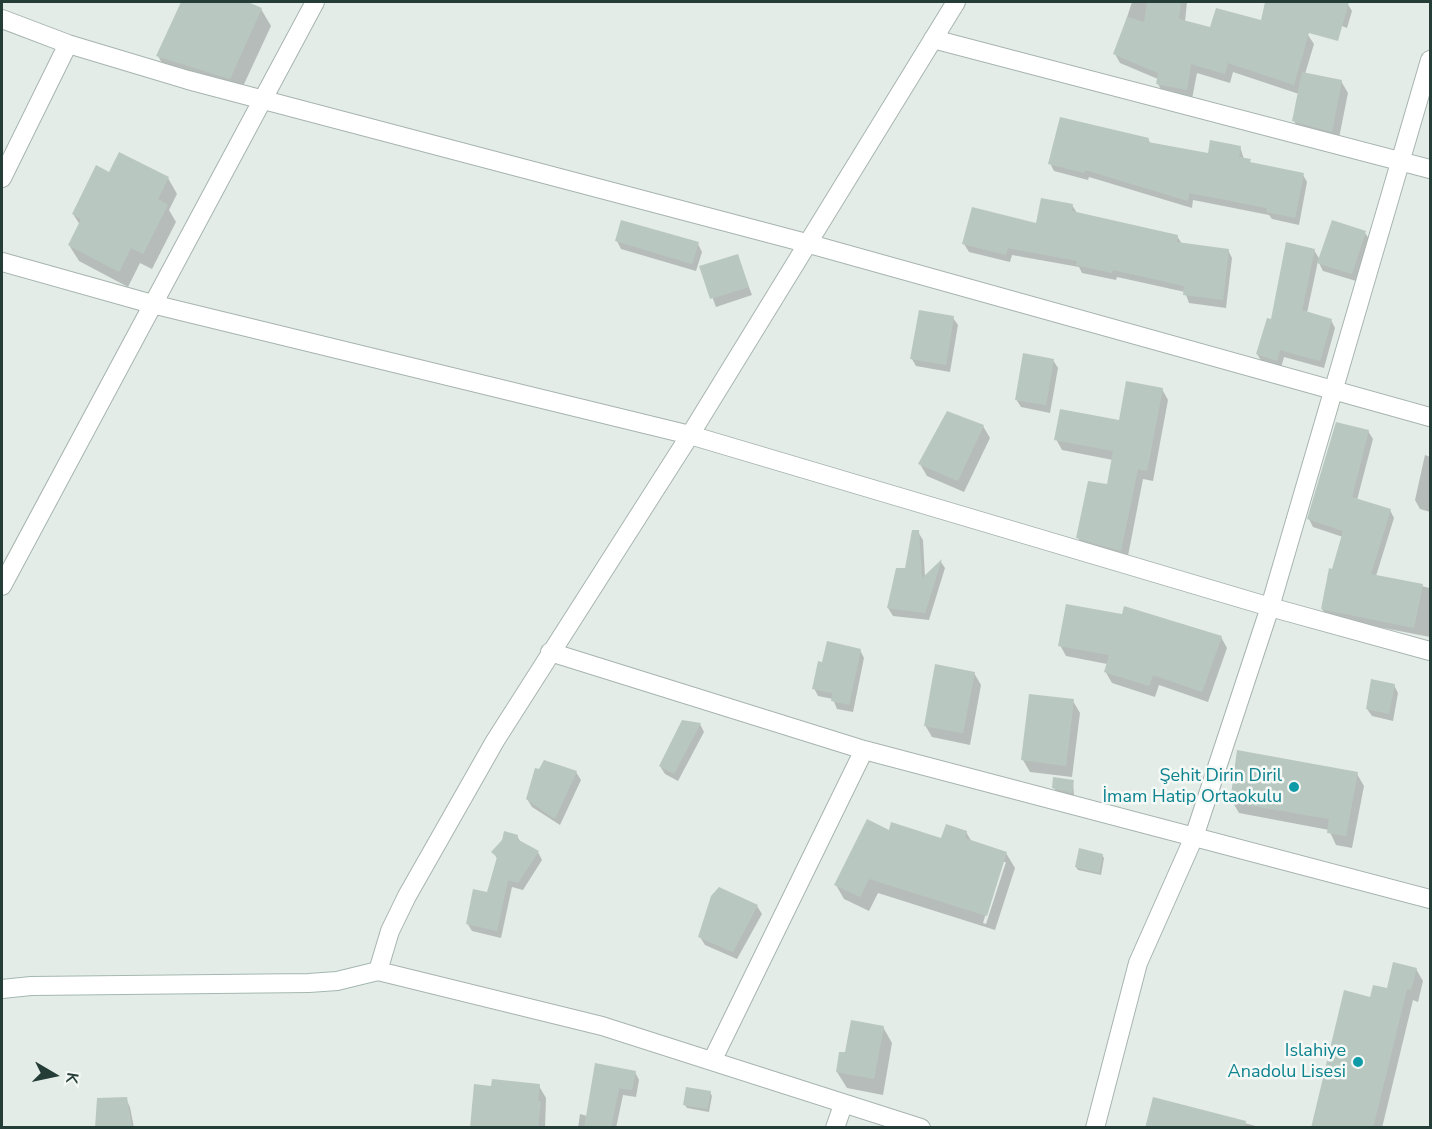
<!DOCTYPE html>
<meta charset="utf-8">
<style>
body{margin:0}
#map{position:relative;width:1432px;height:1129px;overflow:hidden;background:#e4ece8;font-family:"Nunito Sans",sans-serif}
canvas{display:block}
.frame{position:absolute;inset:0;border:3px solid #243d36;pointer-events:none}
.north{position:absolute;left:24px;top:1045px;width:60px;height:60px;-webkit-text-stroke:4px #f4f9f6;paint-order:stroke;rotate:99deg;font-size:16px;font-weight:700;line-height:24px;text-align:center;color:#243d36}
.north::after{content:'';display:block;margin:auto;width:21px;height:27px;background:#243d36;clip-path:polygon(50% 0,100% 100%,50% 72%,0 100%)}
</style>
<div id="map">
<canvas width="1432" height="1129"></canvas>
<div class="frame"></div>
<div class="north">K</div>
</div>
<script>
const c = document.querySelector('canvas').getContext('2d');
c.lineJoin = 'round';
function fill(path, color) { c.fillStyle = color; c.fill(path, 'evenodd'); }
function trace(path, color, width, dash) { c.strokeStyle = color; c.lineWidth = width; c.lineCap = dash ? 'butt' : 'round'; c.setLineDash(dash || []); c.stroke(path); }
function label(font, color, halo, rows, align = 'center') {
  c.font = font + ' "Nunito Sans",sans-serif'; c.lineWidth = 5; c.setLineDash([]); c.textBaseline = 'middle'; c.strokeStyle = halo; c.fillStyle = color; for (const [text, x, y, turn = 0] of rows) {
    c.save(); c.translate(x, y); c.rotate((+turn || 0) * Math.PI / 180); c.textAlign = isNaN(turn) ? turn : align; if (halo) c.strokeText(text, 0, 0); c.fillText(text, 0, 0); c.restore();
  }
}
const shadow = new Path2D(`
 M183 2H244L261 9 271 26 239 95 167 72 158 56Z
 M1132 2H1187L1185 22 1212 29 1308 35 1314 44 1305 74 1341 81 1348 93 1338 143 1301 133 1294 121 1299 94 1233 72 1230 83 1197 73 1192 99 1163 93 1158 84V79L1120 63 1115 54Z
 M1283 2 1347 3 1352 11 1347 28Z
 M1148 139 1151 144 1209 154 1240 147 1244 159 1252 164 1303 175 1307 182 1299 225 1272 219 1269 215 1193 200 1192 208 1089 177 1088 180 1054 171 1050 163Z
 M109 174 168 178 177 194 169 210 176 222 152 269 140 263 128 287 79 261 69 245 80 225 73 214Z
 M1072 205 1077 213 1177 236 1182 244 1228 250 1232 258 1226 308 1189 303 1185 292 1117 277 1116 280 1082 273 1079 267 1012 255 1010 262 969 252 964 244 1037 225Z
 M1365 233 1370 240 1356 281 1323 271 1318 261 1307 313 1331 320 1335 328 1324 368 1284 357 1281 368 1262 362 1257 354 1272 321 1314 250 1320 260Z
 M617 241 698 244 702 252 696 271 621 249Z
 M737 255 752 295 716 307 701 267Z
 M953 318 958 325 950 372 916 366 912 359Z
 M1053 360 1058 368 1050 413 1021 407 1016 399Z
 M1162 389 1168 400 1153 481 1143 479 1127 561 1084 548 1078 538 1108 486 1113 460 1062 450 1056 439 1120 422Z
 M983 426 990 438 964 492 927 476 920 464Z
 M1368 431 1373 439 1357 500 1390 510 1394 518 1376 576 1430 588V637L1327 617 1322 609 1343 537 1313 527 1309 519Z
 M1425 455 1430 457V512L1420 509 1415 500Z
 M918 532 923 540 925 577 941 562 945 568 929 620 893 616 888 608 907 570Z
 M1221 637 1227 648 1208 702 1159 685 1155 697 1112 683 1105 671 1107 664 1066 656 1060 645Z
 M860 650 864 658 853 712 837 709 833 699 818 696 814 688Z
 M974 673 981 685 970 745 932 737 925 725Z
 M1394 685 1398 693 1393 721 1372 716 1367 709Z
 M1073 701 1080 713 1072 777 1030 772 1023 760Z
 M700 724 704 732 678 781 665 774 660 766Z
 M540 770 576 772 581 780 560 825 532 807 527 799Z
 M1357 774 1364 786 1352 848 1336 845 1329 830 1239 813 1232 801Z
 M1073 781 1074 796 1056 791 1054 788Z
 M890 832 942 840 966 832 972 842 1006 853 1015 868 995 930 878 893 869 911 844 899 836 885ZM1002 862H1006L986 924 983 923Z
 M517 836 521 843 538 852 542 860 523 890 512 887 501 938 472 931 467 923 488 894 498 860 493 852Z
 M1102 855 1104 858 1101 875 1078 870 1076 867Z
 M757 906 762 914 737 959 705 945 700 937Z
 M1416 969 1423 981 1418 1002 1413 1000 1382 1128H1313L1371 998 1388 990Z
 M883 1027 892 1043 883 1095 847 1088 837 1072 846 1054Z
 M635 1072 639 1080 636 1097 623 1095 616 1128H578L580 1114 587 1116Z
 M539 1086 546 1098 545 1128H470Z
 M710 1092 712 1096 709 1112 687 1108 685 1105Z
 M126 1099 130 1107 134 1128H96Z
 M1154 1099 1263 1128H1147Z`);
const building = new Path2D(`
 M181 2H248L262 8 230 79 156 56Z
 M1147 2H1181L1179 19 1210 27 1216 8 1261 20 1265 2H1349L1338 41 1309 33 1294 85 1228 63 1225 74 1191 64 1187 90 1156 84 1158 73 1113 54 1127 17 1144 22Z
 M1302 72 1342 80 1332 132 1292 121Z
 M1060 117 1149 138 1148 142 1208 153 1210 140 1241 146 1239 157 1251 159 1250 162 1304 173 1295 218 1266 212 1267 208 1189 193 1188 201 1085 170 1084 173 1048 164Z
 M119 152 169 177 158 199 168 205 143 254 131 248 119 272 68 245 81 219 72 214 96 165 109 172Z
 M1041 198 1073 204 1072 211 1178 235 1177 242 1229 249 1223 300 1183 295 1184 286 1113 270 1112 273 1076 265 1077 261 1008 248 1006 255 962 244 972 207 1036 223Z
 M621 220 699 242 692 264 615 241Z
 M1332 220 1366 231 1352 274 1317 263Z
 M1286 242 1315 249 1302 310 1332 319 1320 361 1280 350 1277 361 1256 354 1267 318 1271 319Z
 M738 254 749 287 710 299 699 266Z
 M919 310 954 316 946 365 910 359Z
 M1023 353 1054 359 1046 405 1015 400Z
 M1126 381 1163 388 1147 471 1138 469 1121 551 1076 538 1088 481 1107 484 1113 451 1054 440 1060 409 1119 420Z
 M947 411 984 425 958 481 918 464Z
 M1336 422 1369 430 1352 497 1391 509 1371 574 1423 584 1414 628 1321 609 1329 568 1332 569 1343 531 1307 519Z
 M912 530H919L922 578 942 559 925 613 887 608 896 568H905Z
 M1066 604 1122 614 1124 606 1222 636 1202 692 1153 675 1149 686 1104 672 1109 655 1058 646Z
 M827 641 861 649 849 705 831 701 832 693 812 689 818 661 822 662Z
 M935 664 975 672 963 733 924 726Z
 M1371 679 1395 684 1389 714 1366 709Z
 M1029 694 1074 699 1066 766 1021 760Z
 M682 720 701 723 674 774 659 766Z
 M1237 750 1358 772 1346 836 1327 833 1329 819 1230 802Z
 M544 760 577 771 555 819 526 799 535 768 539 769Z
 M1053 777 1074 780 1072 793 1052 788Z
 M867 819 889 830 891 822 941 838 946 824 967 831 965 838 1007 852 987 916 869 879 860 897 834 885Z
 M504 831 518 835 517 839 539 851 518 883 508 880 497 931 466 924 473 889 487 892 497 857 491 852 502 840Z
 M1079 848 1103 854 1099 873 1075 867Z
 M719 887 758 905 733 952 698 937 711 896Z
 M1393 962 1417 968 1411 990 1407 989 1373 1128H1311L1344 990 1370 997 1373 985 1387 988Z
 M851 1020 884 1026 874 1079 836 1072 839 1052H845Z
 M595 1063 636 1071 632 1090 619 1088 611 1128H584Z
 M492 1079 540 1084 538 1101H541L538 1128H470L474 1084 491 1086Z
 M686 1087 711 1091 707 1109 683 1105Z
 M127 1097 132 1128H95L97 1098Z
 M1153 1097 1246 1121 1245 1128H1145Z`);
const street = new Path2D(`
 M2 19 68 44 188 80 806 243 1430 417
 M933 39 1430 169
 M2 178 68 44
 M2 262 152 304 690 435 1270 607 1430 651
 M2 586 315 2
 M550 652 864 750 1430 899
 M713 1059 864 750
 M835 1128 843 1105
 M921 1128 602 1026 378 971 390 931 407 896 495 741 690 435 956 2
 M1095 1128 1138 963 1194 837 1270 607 1430 60`);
const secondary = new Path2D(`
 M2 989 31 986 309 983 337 981 378 971`);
const markers = [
 [1294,787,6,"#0f9aa8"],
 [1358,1062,6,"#0f9aa8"]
];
const cultureNames = [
 ["Şehit Dirin Diril",1282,777],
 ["İmam Hatip Ortaokulu",1282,798],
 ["Islahiye",1346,1052],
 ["Anadolu Lisesi",1346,1073]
];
fill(shadow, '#0003');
fill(building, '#b9c7c1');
trace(street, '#a7b4af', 20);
trace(secondary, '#a3b7b0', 20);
trace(street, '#fff', 18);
trace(secondary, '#fff', 18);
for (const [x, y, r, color] of markers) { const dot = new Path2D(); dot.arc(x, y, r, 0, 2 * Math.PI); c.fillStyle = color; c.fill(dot); trace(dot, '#f4f9f6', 2); }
label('18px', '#0d838f', '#f4f9f6', cultureNames, 'right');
</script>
